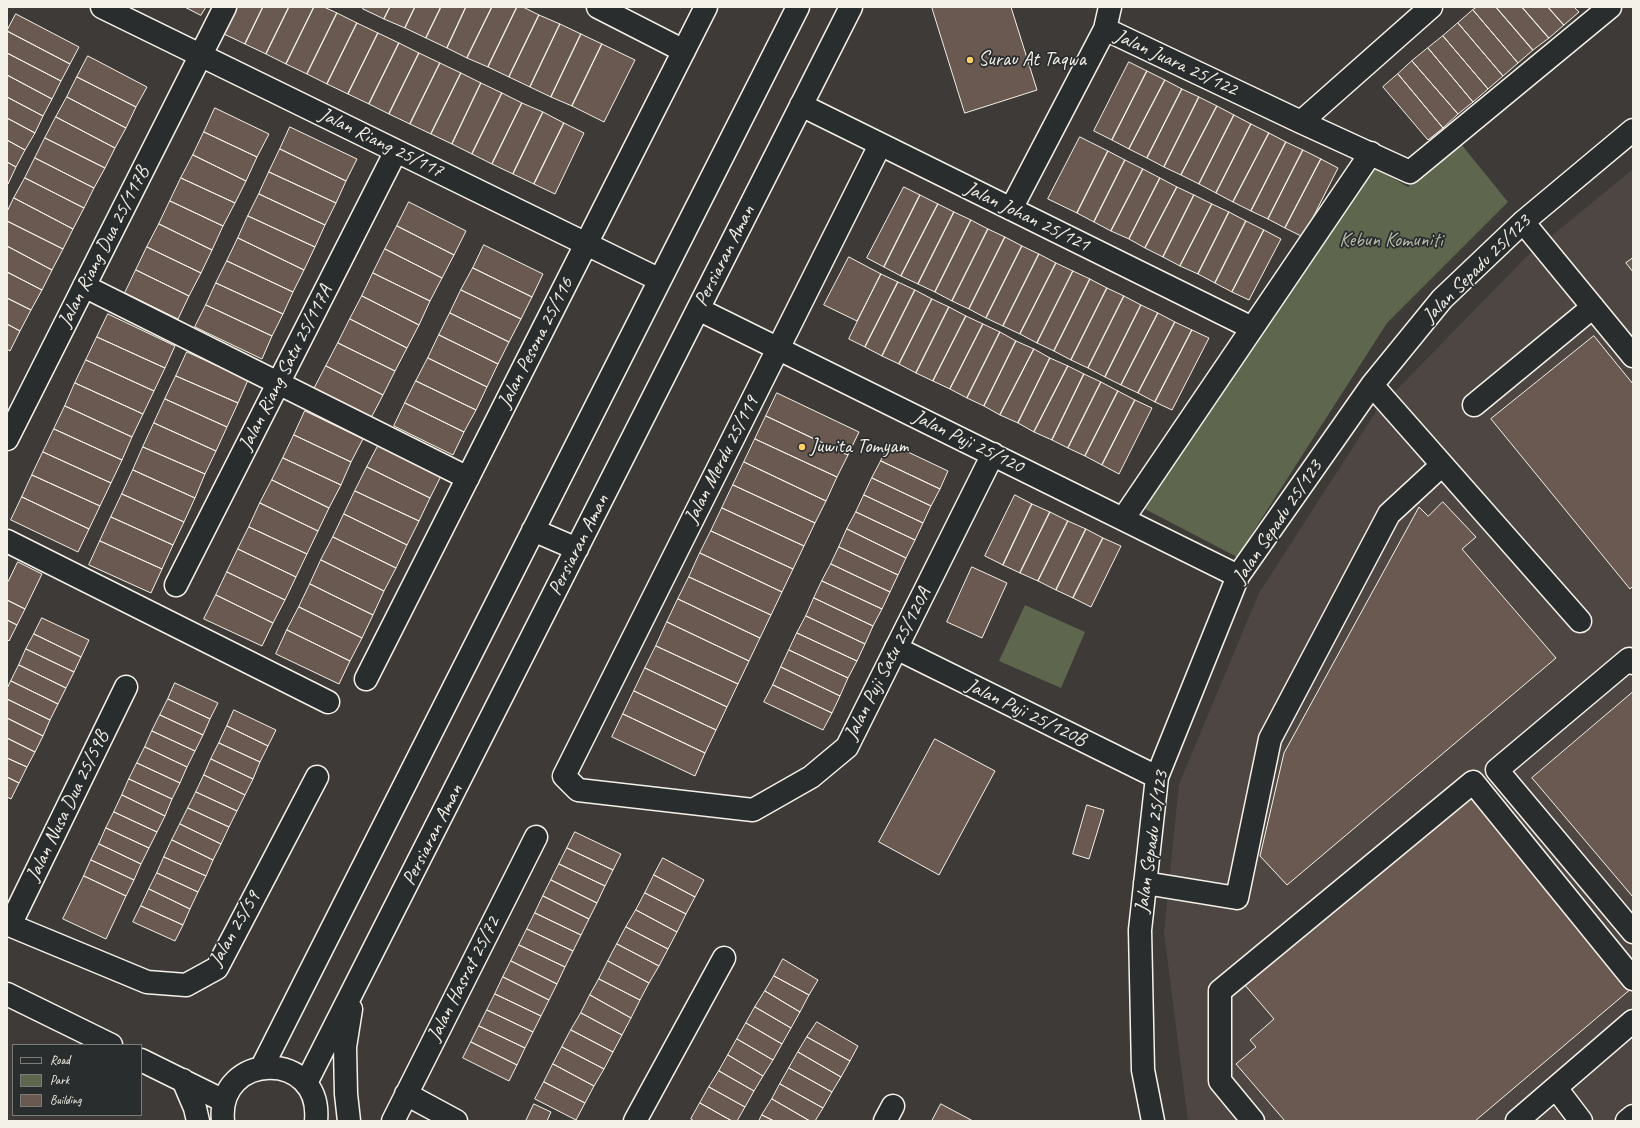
<!DOCTYPE html>
<style>
body{margin:0}
#map{position:relative;width:1640px;height:1128px;overflow:hidden;background:#3d3a38;font-family:Caveat,sans-serif}
canvas{display:block}
.frame{position:absolute;inset:0;border:8px solid #f4f1e8;pointer-events:none}
.legend{position:absolute;left:12px;top:1044px;width:130px;height:72px;box-sizing:border-box;background:#2a2d2e;border:1px solid #7b7b78;margin:0;padding:5px 7px;list-style:none;font-size:12px;color:#f4f1e8}
.legend li{display:flex;align-items:center;gap:8px;height:20px}
.legend b{width:20px;border:1px solid #7b7b78}
</style>
<div id="map">
<canvas width="1640" height="1128"></canvas>
<div class="frame"></div>
<ul class="legend">
<li><b style="height:5px;background:#2a2d2e"></b>Road</li>
<li><b style="height:11px;background:#5e674e"></b>Park</li>
<li><b style="height:11px;background:#695951"></b>Building</li>
</ul>
</div>
<script>
const c = document.querySelector('canvas').getContext('2d');
c.lineJoin = 'round';
function fill(path, color) { c.fillStyle = color; c.fill(path, 'evenodd'); }
function trace(path, color, width, dash) { c.strokeStyle = color; c.lineWidth = width; c.lineCap = dash ? 'butt' : 'round'; c.setLineDash(dash || []); c.stroke(path); }
function label(font, color, halo, rows, align = 'center') {
  c.font = font + ' Caveat,sans-serif'; c.lineWidth = 3.5; c.setLineDash([]); c.textBaseline = 'middle'; c.strokeStyle = halo; c.fillStyle = color; for (const [text, x, y, turn = 0] of rows) {
    c.save(); c.translate(x, y); c.rotate((+turn || 0) * Math.PI / 180); c.textAlign = isNaN(turn) ? turn : align; if (halo) c.strokeText(text, 0, 0); c.fillText(text, 0, 0); c.restore();
  }
}
const built = new Path2D(`
 M1633 169V1121H1188L1164 932 1179 784 1259 593 1377 410 1526 257Z`);
const green = new Path2D(`
 M1461 144 1508 202 1387 323 1237 557 1143 508 1374 167 1408 187Z
 M1025 605 1085 632 1061 688 999 661Z`);
const building = new Path2D(`
 M185 7H206L201 15Z
 M238 7H263L245 44 224 34Z
 M263 7H289L266 54 245 44Z
 M289 7H314L286 64 266 54Z
 M314 7H324L337 13 307 74 286 64Z
 M364 7H390L384 19 363 9Z
 M390 7H415L405 28 384 19Z
 M415 7H441L426 38 405 28Z
 M441 7H466L447 48 426 38Z
 M466 7H492L467 58 447 48Z
 M492 7H517L488 67 467 58Z
 M517 7H523L539 15 509 77 488 67Z
 M932 7H1011L1037 90 965 113Z
 M1477 7H1496L1533 50 1518 63 1473 10Z
 M1496 7H1522L1549 38 1533 50Z
 M1522 7H1548L1564 25 1549 38Z
 M1548 7H1574L1579 12 1564 25Z
 M1473 10 1518 63 1503 76 1458 23Z
 M337 13 357 23 327 84 307 74Z
 M16 14 79 47 70 64 7 31Z
 M539 15 560 24 530 87 509 77Z
 M357 23 378 33 348 94 327 84Z
 M1458 23 1503 76 1488 89 1443 36Z
 M560 24 581 34 551 97 530 87Z
 M7 31 70 64 61 81 7 53Z
 M378 33 399 43 369 104 348 94Z
 M581 34 602 44 572 106 551 97Z
 M1443 36 1488 89 1473 102 1428 48Z
 M399 43 419 53 389 114 369 104Z
 M602 44 635 60 604 122 572 106Z
 M1428 48 1473 102 1458 114 1412 61Z
 M7 53 61 81 52 99 7 75Z
 M419 53 440 63 410 124 389 114Z
 M88 56 147 87 136 107 77 77Z
 M1412 61 1458 114 1443 128 1398 74Z
 M1129 62 1147 71 1112 140 1094 131Z
 M440 63 461 73 431 134 410 124Z
 M1147 71 1165 80 1129 149 1112 140Z
 M461 73 481 83 452 144 431 134Z
 M1398 74 1443 128 1428 140 1383 87Z
 M7 75 52 99 43 116 7 97Z
 M77 77 136 107 126 128 67 97Z
 M1165 80 1182 89 1147 158 1129 149Z
 M481 83 502 93 472 154 452 144Z
 M1182 89 1199 97 1164 167 1147 158Z
 M502 93 522 103 492 164 472 154Z
 M7 97 43 116 35 133 7 118Z
 M67 97 126 128 115 148 56 117Z
 M1199 97 1217 106 1181 175 1164 167Z
 M522 103 543 112 513 174 492 164Z
 M1217 106 1234 115 1199 184 1181 175Z
 M215 108 269 134 257 157 204 132Z
 M543 112 564 123 534 184 513 174Z
 M1234 115 1251 124 1216 193 1199 184Z
 M56 117 115 148 105 168 45 138Z
 M7 118 35 133 25 150 7 140Z
 M564 123 584 133 555 194 534 184Z
 M1251 124 1269 133 1233 202 1216 193Z
 M290 127 357 159 346 181 280 149Z
 M204 132 257 157 246 181 193 155Z
 M1269 133 1286 142 1251 211 1233 202Z
 M1080 137 1108 151 1077 213 1048 199Z
 M45 138 105 168 94 188 35 158Z
 M7 140 25 150 16 167 7 162Z
 M1286 142 1303 150 1268 219 1251 211Z
 M280 149 346 181 336 203 269 172Z
 M1303 150 1321 159 1285 228 1268 219Z
 M1108 151 1125 160 1094 222 1077 213Z
 M193 155 246 181 235 203 181 178Z
 M35 158 94 188 84 208 25 178Z
 M1321 159 1338 168 1303 237 1285 228Z
 M1125 160 1143 169 1111 231 1094 222Z
 M7 162 16 167 8 184 7 183Z
 M1143 169 1160 178 1129 239 1111 231Z
 M269 172 336 203 325 225 259 194Z
 M25 178 84 208 73 229 14 198Z
 M181 178 235 203 223 226 170 201Z
 M1160 178 1177 187 1145 248 1129 239Z
 M904 187 920 195 884 267 867 258Z
 M1177 187 1194 195 1163 257 1145 248Z
 M259 194 325 225 315 247 248 216Z
 M920 195 938 204 901 276 884 267Z
 M1194 195 1212 204 1180 266 1163 257Z
 M14 198 73 229 63 249 7 221V212Z
 M170 201 223 226 212 250 159 224Z
 M409 202 466 231 454 255 397 226Z
 M938 204 954 212 918 284 901 276Z
 M1212 204 1229 212 1198 274 1180 266Z
 M954 212 971 220 935 292 918 284Z
 M1229 212 1246 221 1215 283 1198 274Z
 M248 216 315 247 304 270 238 238Z
 M971 220 988 229 952 301 935 292Z
 M7 221 63 249 52 270 7 246Z
 M1246 221 1264 230 1232 292 1215 283Z
 M159 224 212 250 201 273 147 247Z
 M397 226 454 255 442 278 385 249Z
 M988 229 1005 237 969 309 952 301Z
 M1264 230 1281 239 1249 300 1232 292Z
 M1005 237 1022 246 986 318 969 309Z
 M238 238 304 270 293 292 227 261Z
 M484 245 543 274 532 297 473 268Z
 M7 246 52 270 42 290 7 272Z
 M1022 246 1039 254 1003 326 986 318Z
 M147 247 201 273 189 296 136 270Z
 M385 249 442 278 430 301 373 273Z
 M1039 254 1056 263 1020 334 1003 326Z
 M849 257 881 274 857 321 824 305Z
 M1633 258V272L1626 263Z
 M227 261 293 292 283 314 216 283Z
 M1056 263 1073 271 1037 343 1020 334Z
 M473 268 532 297 521 319 461 290Z
 M136 270 189 296 178 319 125 293Z
 M1073 271 1090 279 1054 351 1037 343Z
 M7 272 42 290 31 310 7 298Z
 M373 273 430 301 419 325 362 296Z
 M881 274 898 282 865 347 849 339Z
 M1090 279 1107 288 1071 360 1054 351Z
 M898 282 915 290 882 356 865 347Z
 M216 283 283 314 272 336 206 305Z
 M1107 288 1124 296 1088 368 1071 360Z
 M461 290 521 319 509 342 450 313Z
 M915 290 932 299 899 364 882 356Z
 M362 296 419 325 407 348 350 319Z
 M1124 296 1141 305 1105 377 1088 368Z
 M7 298 31 310 20 331 7 324Z
 M932 299 949 307 916 373 899 364Z
 M206 305 272 336 262 359 195 327Z
 M1141 305 1158 313 1121 385 1105 377Z
 M949 307 966 316 933 381 916 373Z
 M450 313 509 342 498 364 439 335Z
 M1158 313 1175 322 1138 393 1121 385Z
 M108 314 175 346 165 368 97 337Z
 M966 316 983 324 950 389 933 381Z
 M350 319 407 348 395 371 338 343Z
 M1175 322 1192 330 1155 402 1138 393Z
 M7 324 20 331 10 351 7 349Z
 M983 324 1000 332 967 398 950 389Z
 M1192 330 1209 338 1172 410 1155 402Z
 M1000 332 1016 341 984 406 967 398Z
 M439 335 498 364 487 387 428 358Z
 M1594 336 1633 384V586L1630 589 1491 419Z
 M97 337 165 368 154 391 86 360Z
 M1016 341 1034 349 1000 415 984 406Z
 M338 343 395 371 383 395 326 366Z
 M1034 349 1050 358 1018 423 1000 415Z
 M187 352 248 380 238 403 176 376Z
 M428 358 487 387 476 410 416 381Z
 M1050 358 1068 366 1034 432 1018 423Z
 M86 360 154 391 143 414 75 383Z
 M326 366 383 395 371 418 314 389Z
 M1068 366 1084 374 1052 440 1034 432Z
 M1084 374 1101 382 1068 448 1052 440Z
 M176 376 238 403 227 427 165 399Z
 M416 381 476 410 464 432 405 403Z
 M1101 382 1118 391 1085 456 1068 448Z
 M75 383 143 414 132 437 65 406Z
 M1118 391 1135 400 1102 465 1085 456Z
 M777 393 859 432 848 455 766 416Z
 M165 399 227 427 216 451 154 423Z
 M1135 400 1152 408 1119 474 1102 465Z
 M405 403 464 432 453 455 394 426Z
 M65 406 132 437 122 460 54 429Z
 M305 411 363 439 351 462 294 435Z
 M766 416 848 455 837 477 755 439Z
 M154 423 216 451 205 474 143 447Z
 M54 429 122 460 111 483 43 452Z
 M294 435 351 462 341 485 283 458Z
 M755 439 837 477 826 501 744 462Z
 M889 443 948 471 940 489 881 461Z
 M379 444 442 474 430 498 367 467Z
 M143 447 205 474 195 498 133 470Z
 M43 452 111 483 100 506 32 475Z
 M283 458 341 485 329 508 272 480Z
 M881 461 940 489 931 506 872 478Z
 M744 462 826 501 815 523 733 485Z
 M367 467 430 498 419 521 355 491Z
 M133 470 195 498 184 522 122 494Z
 M32 475 100 506 89 529 22 497Z
 M872 478 931 506 923 523 864 495Z
 M272 480 329 508 318 531 260 503Z
 M733 485 815 523 804 546 722 508Z
 M355 491 419 521 407 545 344 514Z
 M122 494 184 522 173 545 111 517Z
 M864 495 923 523 915 540 856 512Z
 M1015 495 1032 504 1003 565 985 556Z
 M22 497 89 529 78 552 11 520Z
 M1443 502 1476 537 1462 549 1556 658 1287 885 1260 856 1284 753 1419 507 1428 516Z
 M260 503 318 531 307 554 249 527Z
 M1032 504 1050 512 1020 573 1003 565Z
 M722 508 804 546 793 569 711 531Z
 M856 512 915 540 906 558 847 529Z
 M1050 512 1068 521 1038 581 1020 573Z
 M344 514 407 545 396 568 333 537Z
 M111 517 173 545 162 569 100 541Z
 M1068 521 1086 529 1056 590 1038 581Z
 M249 527 307 554 296 577 238 549Z
 M847 529 906 558 898 575 839 547Z
 M1086 529 1103 538 1073 598 1056 590Z
 M711 531 793 569 782 592 700 553Z
 M333 537 396 568 384 591 321 560Z
 M1103 538 1121 546 1091 607 1073 598Z
 M100 541 162 569 151 593 89 565Z
 M839 547 898 575 890 592 831 564Z
 M238 549 296 577 285 600 227 572Z
 M700 553 782 592 771 615 689 577Z
 M321 560 384 591 373 615 310 584Z
 M18 562 42 574 25 609 7 600V580L8 581Z
 M831 564 890 592 882 609 822 581Z
 M972 567 1007 583 982 638 947 622Z
 M227 572 285 600 273 623 216 595Z
 M689 577 771 615 760 638 678 599Z
 M822 581 882 609 873 626 814 598Z
 M310 584 373 615 362 638 299 607Z
 M216 595 273 623 262 646 204 619Z
 M814 598 873 626 865 644 806 616Z
 M678 599 760 638 749 661 667 622Z
 M7 600 25 609 17 625 7 620Z
 M299 607 362 638 350 661 287 630Z
 M806 616 865 644 857 661 797 633Z
 M42 618 89 640 81 657 34 634Z
 M7 620 17 625 9 641 7 639Z
 M667 622 749 661 738 684 656 646Z
 M287 630 350 661 339 684 276 654Z
 M797 633 857 661 848 678 789 650Z
 M34 634 81 657 74 672 26 649Z
 M656 646 738 684 727 707 645 668Z
 M26 649 74 672 66 688 19 665Z
 M789 650 848 678 840 696 781 667Z
 M19 665 66 688 58 704 11 681Z
 M781 667 840 696 832 713 773 685Z
 M645 668 727 707 716 730 634 691Z
 M11 681 58 704 50 720 7 699V689Z
 M175 683 218 703 210 719 168 699Z
 M773 685 832 713 823 730 764 702Z
 M634 691 716 730 705 753 623 714Z
 M1633 692V897L1532 778Z
 M7 699 50 720 43 736 7 718Z
 M168 699 210 719 203 735 160 715Z
 M234 710 276 730 268 746 227 726Z
 M623 714 705 753 695 776 612 737Z
 M160 715 203 735 195 751 152 731Z
 M7 718 43 736 35 752 7 738Z
 M227 726 268 746 260 762 219 743Z
 M152 731 195 751 187 767 145 747Z
 M7 738 35 752 27 767 7 758Z
 M935 739 995 771 939 875 879 842Z
 M219 743 260 762 253 779 211 759Z
 M145 747 187 767 180 783 137 763Z
 M7 758 27 767 19 783 7 777Z
 M211 759 253 779 245 795 204 775Z
 M137 763 180 783 172 799 129 779Z
 M204 775 245 795 237 811 196 792Z
 M7 777 19 783 11 799 7 797Z
 M129 779 172 799 165 816 122 795Z
 M196 792 237 811 229 827 188 808Z
 M122 795 165 816 157 832 114 812Z
 M1468 795 1632 988 1475 1121H1285L1236 1064 1256 1047 1250 1040 1274 1019 1244 984Z
 M1087 805 1104 810 1089 859 1073 854Z
 M188 808 229 827 221 844 180 824Z
 M114 812 157 832 149 848 106 828Z
 M180 824 221 844 213 860 172 840Z
 M106 828 149 848 141 864 99 844Z
 M575 832 621 854 613 870 567 848Z
 M172 840 213 860 206 876 164 857Z
 M99 844 141 864 134 880 91 860Z
 M567 848 613 870 605 886 559 864Z
 M164 857 206 876 198 892 157 873Z
 M663 858 704 880 695 897 654 875Z
 M91 860 134 880 126 896 84 876Z
 M559 864 605 886 597 903 551 880Z
 M157 873 198 892 190 909 149 889Z
 M654 875 695 897 686 914 645 893Z
 M84 876 126 896 106 939 63 919Z
 M551 880 597 903 589 919 543 896Z
 M149 889 190 909 183 925 141 906Z
 M645 893 686 914 677 932 636 910Z
 M543 896 589 919 581 935 535 913Z
 M141 906 183 925 175 941 133 922Z
 M636 910 677 932 668 949 626 927Z
 M535 913 581 935 573 951 527 929Z
 M626 927 668 949 659 966 617 944Z
 M527 929 573 951 565 967 519 945Z
 M617 944 659 966 649 983 608 961Z
 M519 945 565 967 557 984 511 961Z
 M783 959 818 980 809 995 774 976Z
 M511 961 557 984 549 1000 503 977Z
 M608 961 649 983 640 1000 599 979Z
 M774 976 809 995 800 1012 765 991Z
 M503 977 549 1000 541 1016 495 994Z
 M599 979 640 1000 631 1018 590 995Z
 M765 991 800 1012 791 1028 755 1007Z
 M495 994 541 1016 533 1032 487 1010Z
 M590 995 631 1018 622 1035 581 1013Z
 M755 1007 791 1028 782 1044 746 1023Z
 M487 1010 533 1032 525 1048 479 1026Z
 M581 1013 622 1035 613 1052 571 1030Z
 M817 1022 858 1046 850 1061 807 1037Z
 M746 1023 782 1044 773 1060 737 1039Z
 M479 1026 525 1048 517 1065 471 1042Z
 M571 1030 613 1052 604 1069 562 1047Z
 M807 1037 850 1061 841 1077 798 1052Z
 M737 1039 773 1060 763 1076 728 1055Z
 M471 1042 517 1065 509 1081 463 1058Z
 M562 1047 604 1069 594 1086 553 1064Z
 M798 1052 841 1077 832 1092 789 1068Z
 M728 1055 763 1076 754 1091 719 1071Z
 M553 1064 594 1086 585 1103 544 1082Z
 M789 1068 832 1092 823 1108 780 1084Z
 M719 1071 754 1091 745 1107 709 1087Z
 M544 1082 585 1103 576 1120 535 1099Z
 M780 1084 823 1108 815 1121H810L772 1099Z
 M709 1087 745 1107 737 1121H732L700 1103Z
 M772 1099 810 1121H774L762 1115Z
 M700 1103 732 1121H694L691 1119Z
 M534 1104 551 1112 547 1121H526Z
 M941 1104 973 1121H932Z
 M762 1115 774 1121H759Z`);
const minor = new Path2D(`
 M102 7 660 280
 M598 7 684 51
 M1105 29 1110 7
 M801 105 1252 328
 M1301 122 1431 7
 M880 145 564 776 578 790 753 810 811 777 847 747 993 454
 M1011 209 1105 29 1301 122 1410 172 1610 7
 M1523 222 1633 356
 M84 286 468 478
 M698 309 1238 576
 M1372 385 1580 621
 M1474 405 1593 307
 M7 439 225 7
 M1123 519 1371 153
 M533 530 577 549
 M7 541 328 702
 M176 585 396 151
 M896 648 1157 777
 M1633 663 1629 659 1497 770 1633 932
 M366 679 706 7
 M1145 883 1237 898 1270 739 1389 514 1442 465
 M7 924 147 982 186 985 217 968 317 777
 M10 925 126 687
 M7 994 111 1045
 M141 1060 224 1101
 M262 1067 798 7
 M183 1080 195 1108 198 1121
 M306 1083 851 7
 M1556 1088 1581 1121
 M406 1094 456 1121
 M223 1121C216 1051 323 1049 316 1121
 M349 1121 346 1094 345 1047 351 1009
 M393 1121 536 837
 M635 1121 724 958
 M885 1121 893 1106
 M1153 1121 1143 1070 1140 930 1157 777 1238 576 1372 385 1442 299 1523 222 1633 130
 M1253 1121 1220 1081V991L1473 782 1633 979
 M1517 1121 1633 1021
 M1627 1121 1633 1116`);
const markers = [
 [970,60,4,"#ffd166"],
 [802,447,4,"#ffd166"]
];
const poiNames = [
 ["Surau At Taqwa",978,60],
 ["Juwita Tomyam",810,447]
];
const streetNames = [
 ["Jalan Juara 25/122",1176,63,25],
 ["Jalan Riang 25/117",381,143,26],
 ["Jalan Johan 25/121",1027,217,26],
 ["Jalan Riang Dua 25/117B",104,247,-63],
 ["Persiaran Aman",725,256,-63],
 ["Jalan Sepadu 25/123",1477,269,-45],
 ["Jalan Pesona 25/116",536,343,-63],
 ["Jalan Riang Satu 25/117A",286,368,-63],
 ["Jalan Puji 25/120",968,442,26],
 ["Jalan Merdu 25/119",722,460,-63],
 ["Jalan Sepadu 25/123",1278,522,-56],
 ["Persiaran Aman",579,545,-63],
 ["Jalan Puji Satu 25/120A",888,664,-63],
 ["Jalan Puji 25/120B",1026,713,26],
 ["Jalan Nusa Dua 25/59B",68,806,-64],
 ["Persiaran Aman",433,835,-63],
 ["Jalan Sepadu 25/123",1152,842,-82],
 ["Jalan 25/59",235,929,-60],
 ["Jalan Hasrat 25/72",464,979,-63]
];
const parkNames = [
 ["Kebun Komuniti",1391,241]
];
fill(built, '#4d4643');
fill(green, '#5e674e');
fill(building, '#695951');
trace(building, '#f4f1e8', 1);
trace(minor, '#f4f1e8', 25);
trace(minor, '#2a2d2e', 22);
for (const [x, y, r, color] of markers) { const dot = new Path2D(); dot.arc(x, y, r, 0, 2 * Math.PI); c.fillStyle = color; c.fill(dot); trace(dot, '#2a2d2e', 1.5); }
label('20px', '#f4f1e8', '#2a2d2e', poiNames, 'left');
label('20px', '#f4f1e8', '#2a2d2e', streetNames);
label('20px', '#b8baaa', '#2a2d2e', parkNames);
</script>
